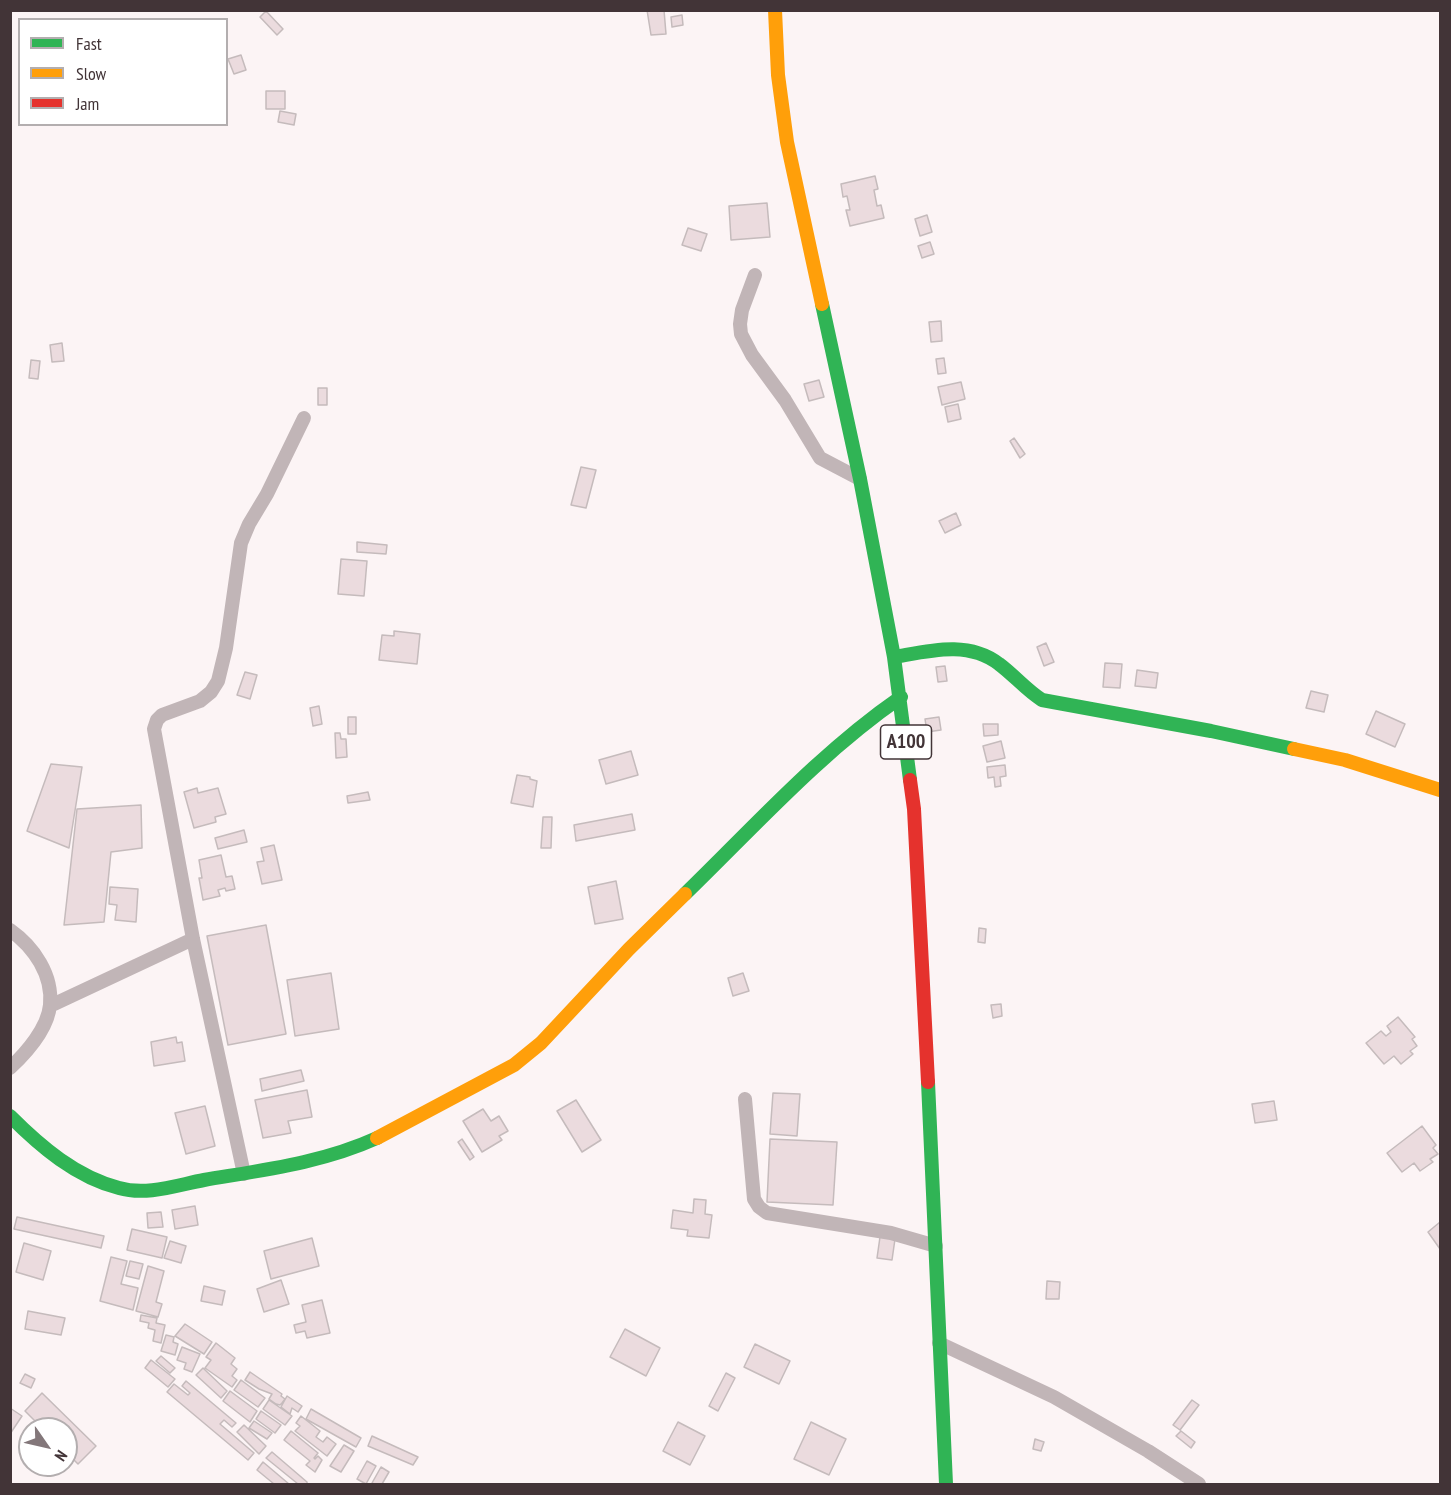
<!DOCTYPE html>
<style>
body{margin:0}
#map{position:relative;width:1451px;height:1495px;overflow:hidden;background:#fcf4f5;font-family:"PT Sans Narrow",sans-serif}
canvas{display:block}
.frame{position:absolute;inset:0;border:12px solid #423437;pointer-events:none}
.legend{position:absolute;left:18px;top:18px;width:210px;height:108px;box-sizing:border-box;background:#fff;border:2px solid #b3aeaf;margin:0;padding:8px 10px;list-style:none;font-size:18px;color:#423437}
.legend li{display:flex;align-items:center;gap:12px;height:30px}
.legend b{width:30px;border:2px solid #b3aeaf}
.north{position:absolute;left:18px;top:1417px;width:60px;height:60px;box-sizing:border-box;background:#fff;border:2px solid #b3aeaf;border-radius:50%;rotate:124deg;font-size:16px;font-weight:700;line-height:24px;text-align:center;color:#423437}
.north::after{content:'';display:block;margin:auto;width:21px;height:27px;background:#83777a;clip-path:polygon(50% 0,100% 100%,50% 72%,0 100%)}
</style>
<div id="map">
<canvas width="1451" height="1495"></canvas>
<div class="frame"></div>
<ul class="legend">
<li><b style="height:8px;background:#30b455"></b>Fast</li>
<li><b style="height:8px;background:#ff9f0a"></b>Slow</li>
<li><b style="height:8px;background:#e5322d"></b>Jam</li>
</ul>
<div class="north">N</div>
</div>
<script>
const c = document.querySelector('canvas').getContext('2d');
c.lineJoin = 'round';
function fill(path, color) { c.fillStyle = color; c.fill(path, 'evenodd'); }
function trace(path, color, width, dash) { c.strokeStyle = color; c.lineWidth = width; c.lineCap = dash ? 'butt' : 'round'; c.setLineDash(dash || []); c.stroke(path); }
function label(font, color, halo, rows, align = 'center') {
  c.font = font + ' "PT Sans Narrow",sans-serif'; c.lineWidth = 5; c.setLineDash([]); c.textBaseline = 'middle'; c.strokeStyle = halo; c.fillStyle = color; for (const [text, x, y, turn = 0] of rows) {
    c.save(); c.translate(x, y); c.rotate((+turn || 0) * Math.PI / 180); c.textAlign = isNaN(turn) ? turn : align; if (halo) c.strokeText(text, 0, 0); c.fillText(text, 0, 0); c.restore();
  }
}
const building = new Path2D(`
 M647 10H664L666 34 651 35Z
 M266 11 283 29 277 35 260 17Z
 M682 15 683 25 672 27 671 17Z
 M241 55 246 70 234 74 228 59Z
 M266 91H285V109H266Z
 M280 111 296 114 294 125 278 122Z
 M875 176 878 189 874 190 877 206 881 205 884 218 850 226 846 210H850L847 196 843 197 841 184Z
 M767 203 770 237 731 240 729 206Z
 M927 215 932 232 920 236 915 219Z
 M688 228 707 234 701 251 682 245Z
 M930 242 934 254 922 258 918 246Z
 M941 321 942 341 931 342 929 322Z
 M62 343 64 361 52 362 50 345Z
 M944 358 946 373 938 374 936 359Z
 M31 360 40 361 38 379 29 378Z
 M819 380 824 397 809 401 804 384Z
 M961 382 965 399 942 405 938 387Z
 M318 388H327V405H318Z
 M958 404 961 419 948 422 945 407Z
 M1014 438 1025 454 1020 458 1010 441Z
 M581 467 596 470 586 508 571 505Z
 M956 513 961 525 945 533 939 521Z
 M357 542 387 545 386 554 357 552Z
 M341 559 367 561 364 596 338 594Z
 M394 631 420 634 417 664 379 660 382 635 394 636Z
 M1046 643 1054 662 1044 666 1037 647Z
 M1105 663 1122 664 1120 688 1103 687Z
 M945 666 947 681 938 682 936 667Z
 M1137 670 1158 673 1156 688 1135 686Z
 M245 672 257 675 250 699 237 695Z
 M1311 691 1328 695 1324 712 1306 708Z
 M319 706 322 724 313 726 310 708Z
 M1376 711 1405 724 1395 747 1366 734Z
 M348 717H356V734H348Z
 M939 717 941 730 927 732 925 719Z
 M983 724H998V735L984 736Z
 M335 733H340L341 739H346L347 757 336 758Z
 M1001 741 1005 758 987 762 983 746Z
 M631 751 638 775 606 784 599 760Z
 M51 764 82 767 69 848 27 831Z
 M1005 765 1006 776 1000 777 1001 786 995 787 994 777 988 778 987 767Z
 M517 775 530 777V779L537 781 533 807 511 803Z
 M197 788 198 793 218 788 226 814 215 817 216 822 194 828 184 792Z
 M368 792 370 800 348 803 347 796Z
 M141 805 142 848 111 852 104 922 64 925 77 809Z
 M632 814 635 830 576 841 574 825Z
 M543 817H552L551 848H541Z
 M244 830 247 842 218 849 215 838Z
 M274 845 282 880 262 884 257 862 264 861 261 848Z
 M221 855 226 877 232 876 235 889 226 891 225 888 218 890 220 896 203 900 199 878H202L199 860Z
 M616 881 623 919 595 924 588 887Z
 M110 887 138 889 136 922 115 920 117 905 109 904Z
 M266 925 286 1034 228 1045 207 936Z
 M979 928 986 929 985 943 978 942Z
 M331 973 339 1029 295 1036 287 980Z
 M743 973 749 991 733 996 728 978Z
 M1001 1004 1002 1016 993 1018 991 1005Z
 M1398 1017 1415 1037 1412 1039 1417 1046 1410 1051 1413 1054 1401 1064 1394 1056 1384 1064 1366 1043 1381 1031 1386 1036 1391 1032 1387 1026Z
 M176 1037 177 1043 182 1042 185 1061 154 1066 151 1042Z
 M301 1070 304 1081 262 1091 260 1079Z
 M307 1090 312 1117 288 1121 291 1133 263 1138 255 1100Z
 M773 1093 800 1094 797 1136 770 1134Z
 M576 1100 601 1140 582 1152 557 1111Z
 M1274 1101 1277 1120 1255 1123 1252 1104Z
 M205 1106 215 1146 186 1154 175 1113Z
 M483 1109 491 1121 499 1116 508 1131 499 1136 502 1140 482 1152 463 1121Z
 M1422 1126 1436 1145 1433 1148 1438 1154 1430 1159 1433 1162 1420 1171 1414 1163 1402 1172 1387 1153Z
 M462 1139 474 1157 470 1160 458 1142Z
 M770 1139 837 1142 833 1205 767 1202Z
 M694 1199 706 1200 705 1214 712 1215 709 1238 687 1236 688 1230 671 1228 673 1210 693 1213Z
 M195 1206 198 1225 175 1229 172 1210Z
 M161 1212 163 1227 148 1228 147 1213Z
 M17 1217 104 1236 101 1248 14 1229Z
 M1440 1222V1249L1428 1232Z
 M132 1229 167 1237 162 1258 127 1250Z
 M880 1237 895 1239 892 1260 877 1258Z
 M312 1238 319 1266 271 1279 264 1251Z
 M170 1241 186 1246 181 1263 164 1258Z
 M24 1243 51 1251 43 1280 16 1272Z
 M111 1257 127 1261 121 1284 138 1288 133 1310 100 1301Z
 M130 1261 143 1264 139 1279 126 1276Z
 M148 1266 164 1271 156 1302 162 1304 158 1317 136 1311Z
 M281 1280 289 1304 264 1312 257 1289Z
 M1047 1281 1060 1282 1059 1299H1046Z
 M204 1286 225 1291 222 1305 201 1301Z
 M322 1300 330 1333 307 1338 305 1331 296 1333 294 1325 306 1322 302 1305Z
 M28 1311 65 1318 61 1335 25 1329Z
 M141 1315 157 1318 156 1323 165 1325 161 1343 153 1341 155 1330 148 1328 149 1323 140 1321Z
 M185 1324 212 1342 204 1354 175 1336Z
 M625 1329 660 1348 646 1376 610 1357Z
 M166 1335 174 1337 173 1342 178 1344 175 1355 161 1351Z
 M216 1343 235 1358 231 1364 237 1369 232 1376 237 1380 232 1387 205 1368 211 1360 206 1357Z
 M755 1344 790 1361 779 1384 744 1367Z
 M182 1347 200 1354 192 1372 184 1369 186 1363 177 1360Z
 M161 1356 175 1368 170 1373 156 1361Z
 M151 1360 175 1379 168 1387 145 1368Z
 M203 1368 227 1391 221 1398 196 1375Z
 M250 1372 282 1394 281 1396 285 1399 282 1403 280 1405 276 1404 269 1399 272 1394 259 1389 245 1380Z
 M726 1373 735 1378 718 1411 709 1406Z
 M25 1374 35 1379 31 1388 20 1383Z
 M241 1380 265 1398 258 1407 234 1390Z
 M186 1381 236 1423 232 1427 224 1420 220 1424 254 1453 248 1460 167 1392 174 1384 188 1395 190 1393 182 1386Z
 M230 1391 257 1411 250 1422 223 1401Z
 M42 1393 96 1446 78 1464 66 1452V1429H43L25 1411Z
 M287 1396 302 1406 298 1412 292 1408 290 1414 281 1407Z
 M269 1400 292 1416 285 1425 263 1409Z
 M1192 1400 1199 1405 1180 1430 1173 1425Z
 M10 1408 22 1416 10 1434Z
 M311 1409 361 1438 356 1447 306 1419Z
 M261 1411 281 1425 275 1433 256 1419Z
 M301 1416 320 1431 316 1437 323 1442 327 1437 336 1444 327 1456 295 1431 300 1426 296 1423Z
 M254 1421 272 1433 267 1439 249 1428Z
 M678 1422 705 1436 690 1465 663 1451Z
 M811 1422 846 1439 829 1475 794 1459Z
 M244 1425 266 1446 259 1454 237 1432Z
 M291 1431 318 1453 314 1458 315 1459 318 1456 322 1460 315 1472 306 1465 310 1461 284 1440Z
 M1181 1431 1195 1442 1191 1448 1176 1436Z
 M372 1436 418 1457 413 1465 368 1446Z
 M1035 1439 1044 1442 1041 1451 1033 1449Z
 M344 1445 354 1451 341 1472 330 1466Z
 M272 1452 307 1482V1484H298L266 1458Z
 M367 1461 376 1466 366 1484 357 1479Z
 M263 1462 289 1484H274L257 1470Z
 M381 1467 389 1472 382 1484H374L372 1483Z`);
const street = new Path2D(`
 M755 275 742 310 740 324 741 334 752 355 785 400 820 458 860 479
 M10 930C34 947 53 975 50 1005 48 1028 26 1053 10 1068
 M50 1006 193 939
 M745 1099 754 1199 759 1207 767 1213 891 1233 936 1246
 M244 1174 193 939 154 729 157 720 162 715 200 701 211 692 218 681 226 648 241 543 249 524 267 494 304 418
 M939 1343 1054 1397 1148 1451 1199 1484`);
const fast = new Path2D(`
 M822 304 860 479 894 657 910 780
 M894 657C929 651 968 640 999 664 1014 675 1026 690 1042 700L1211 731 1294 749
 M685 894C755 826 820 753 901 697
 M928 1082 946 1484
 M10 1116C41 1147 76 1177 119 1188 147 1196 177 1185 204 1180 263 1170 322 1163 377 1138`);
const slow = new Path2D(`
 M775 10 778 75 787 142 822 304
 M1294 749 1345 760 1440 790
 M377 1138 514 1065 541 1043 629 949 685 894`);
const jam = new Path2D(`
 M910 780 914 809 928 1082`);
const shields = [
 [906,742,51]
];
const shieldNames = [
 ["A100",906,742]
];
fill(building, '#ebdbde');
trace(building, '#c5bbbc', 1.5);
trace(street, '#c1b5b7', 14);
trace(fast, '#30b455', 14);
trace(slow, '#ff9f0a', 14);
trace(jam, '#e5322d', 14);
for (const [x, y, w] of shields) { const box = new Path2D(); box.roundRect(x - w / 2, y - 17, w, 34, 4.5); c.fillStyle = '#fff'; c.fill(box); trace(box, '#423437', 1.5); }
label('bold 20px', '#423437', null, shieldNames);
</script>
